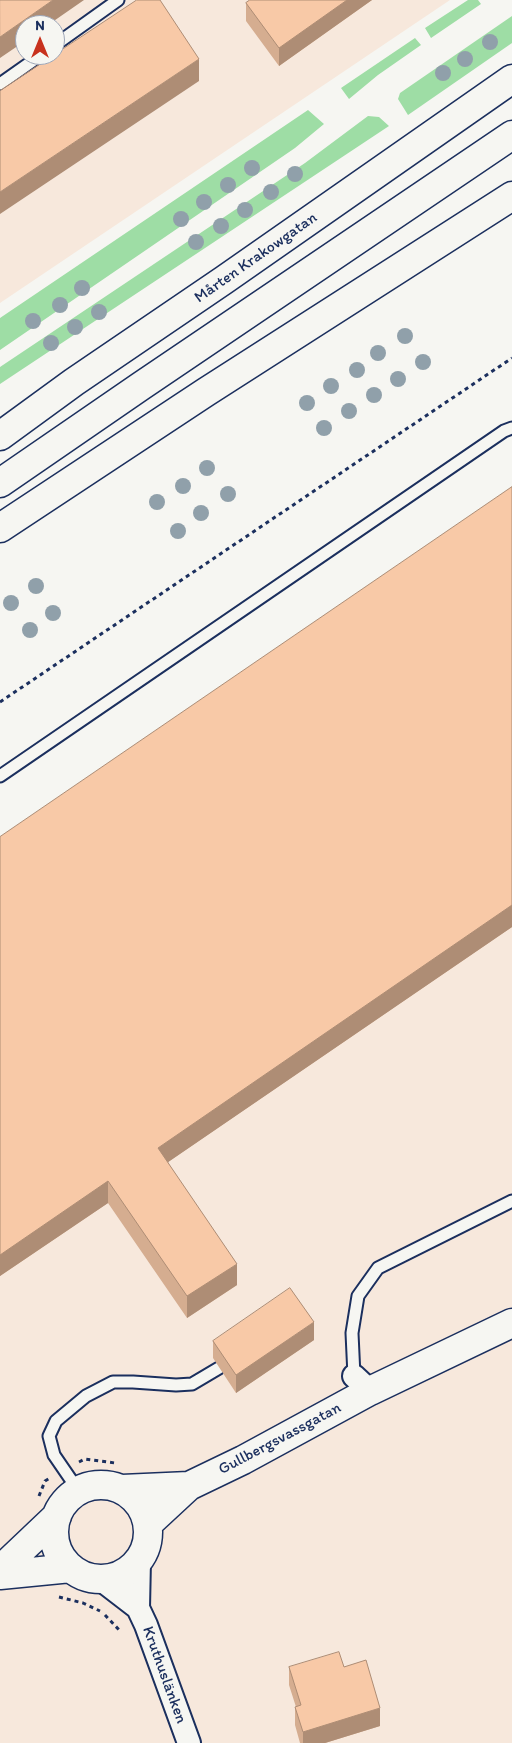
<!DOCTYPE html>
<meta charset="utf-8">
<style>
body{margin:0}
#map{position:relative;width:512px;height:1743px;overflow:hidden;background:#f6f6f2;font-family:Itim,sans-serif}
canvas{display:block}
.north{position:absolute;left:15px;top:15px;width:50px;height:50px;box-sizing:border-box;background:#f6f6f2;border:1px solid #9ea6b7;border-radius:50%;rotate:0deg;font-size:14px;font-weight:700;line-height:20px;text-align:center;color:#1b2f5e}
.north::after{content:'';display:block;margin:auto;width:18px;height:22px;background:#c8321e;clip-path:polygon(50% 0,100% 100%,50% 72%,0 100%)}
</style>
<div id="map">
<canvas width="512" height="1743"></canvas>
<div class="north">N</div>
</div>
<script>
const c = document.querySelector('canvas').getContext('2d');
c.lineJoin = 'round';
function fill(path, color) { c.fillStyle = color; c.fill(path, 'evenodd'); }
function trace(path, color, width, dash) { c.strokeStyle = color; c.lineWidth = width; c.lineCap = dash ? 'butt' : 'round'; c.setLineDash(dash || []); c.stroke(path); }
function label(font, color, halo, rows, align = 'center') {
  c.font = font + ' Itim,sans-serif'; c.lineWidth = 5; c.setLineDash([]); c.textBaseline = 'middle'; c.strokeStyle = halo; c.fillStyle = color; for (const [text, x, y, turn = 0] of rows) {
    c.save(); c.translate(x, y); c.rotate((+turn || 0) * Math.PI / 180); c.textAlign = isNaN(turn) ? turn : align; if (halo) c.strokeText(text, 0, 0); c.fillText(text, 0, 0); c.restore();
  }
}
const built = new Path2D(`
 M0 0H450L0 303ZM25 25H55V55H25Z
 M512 489V1743H0V838Z`);
const green = new Path2D(`
 M468 0H478L481 4 431 38 425 28Z
 M512 16V43L408 115 398 99 400 93Z
 M415 38 421 45 378 75 349 99 341 88Z
 M308 110 324 124 295 148 0 350V318Z
 M368 116 379 117 389 126 0 384V367L305 163Z`);
const path = new Path2D(`
 M0 702 512 358
 M79 1462 85 1459 115 1463
 M39 1496 45 1481 50 1478
 M59 1597 83 1603 100 1611
 M105 1615 121 1632`);
const service = new Path2D(`
 M55 45 118 0
 M0 84 41 55
 M0 776 504 431 512 428
 M354 1376 352 1333 358 1296 378 1268 512 1201
 M78 1490 54 1455 49 1436 56 1421 86 1396 113 1382H133L176 1385 192 1384 219 1368`);
const minor = new Path2D(`
 M354 1376 370 1391
 M139 1560 138 1608 146 1625 189 1743
 M99 1578 138 1608`);
const tertiary = new Path2D(`
 M54 1532a47 47 0 1 1 94 0a47 47 0 1 1-94 0Z
 M122 1489 189 1486
 M148 1524 189 1486 243 1460 370 1391 512 1323
 M0 1570 57 1516
 M0 1575 71 1568`);
const trunk = new Path2D(`
 M0 436 74 382 224 280 512 79
 M0 483 141 386 512 135
 M0 528 206 392 512 196`);
const trees = [
 [490,42],
 [465,59],
 [443,73],
 [252,168],
 [295,174],
 [228,185],
 [271,192],
 [204,202],
 [245,210],
 [181,219],
 [221,226],
 [196,242],
 [82,288],
 [60,305],
 [99,312],
 [33,321],
 [75,327],
 [405,336],
 [51,343],
 [378,353],
 [423,362],
 [357,370],
 [398,379],
 [331,386],
 [374,395],
 [307,403],
 [349,411],
 [324,428],
 [207,468],
 [183,486],
 [228,494],
 [157,502],
 [201,513],
 [178,531],
 [36,586],
 [11,603],
 [53,613],
 [30,630]
];
const wall = new Path2D(`
 M250 0H372L279 66 246 21V3Z
 M512 487V927L168 1162 237 1285 187 1318 108 1203 0 1276V837Z
 M314 1340 236 1393 213 1358V1341Z
 M289 1667H344L380 1726 325 1743H300L295 1725V1707H296L289 1685Z`);
const shadedWall = new Path2D(`
 M53 0H84L48 25H25V41L0 58V37Z
 M347 0H372L279 66V48Z
 M199 59V81L0 214V192Z
 M512 905V927L158 1169V1148Z
 M108 1181V1203L0 1276V1255Z
 M237 1264V1285L187 1318V1296Z
 M314 1322V1340L236 1393V1375Z
 M380 1708V1726L325 1743H303V1732Z`);
const building = new Path2D(`
 M0 0H53L0 37Z
 M137 0H160L199 59 0 192V91Z
 M250 0H347L279 48 246 3Z
 M512 487V905L158 1148 237 1264 187 1296 108 1181 0 1255V837Z
 M290 1288 314 1322 236 1375 213 1341Z
 M339 1652 344 1667 366 1660 380 1708 303 1732 295 1707 301 1705 289 1667Z`);
const streetNames = [
 ["Mårten Krakowgatan",256,258,-35],
 ["Gullbergsvassgatan",280,1439,-28],
 ["Kruthuslänken",164,1675,70]
];
fill(built, '#f7e8dc');
fill(green, '#9edda5');
trace(service, '#1b2f5e', 15);
trace(minor, '#1b2f5e', 26);
trace(tertiary, '#1b2f5e', 31);
trace(trunk, '#1b2f5e', 31);
trace(path, '#1b2f5e', 3, [4, 4]);
trace(service, '#f6f6f2', 11);
trace(minor, '#f6f6f2', 22);
trace(tertiary, '#f6f6f2', 28);
trace(trunk, '#f6f6f2', 28);
c.fillStyle = '#90a0aa';
for (const [x, y] of trees) { c.beginPath(); c.arc(x, y, 8, 0, 2 * Math.PI); c.fill(); }
fill(wall, '#d5ad90');
fill(shadedWall, '#ae8d75');
fill(building, '#f8c9a7');
trace(building, '#ae8d75', 1);
label('16px', '#1b2f5e', '#f6f6f2', streetNames);
</script>
